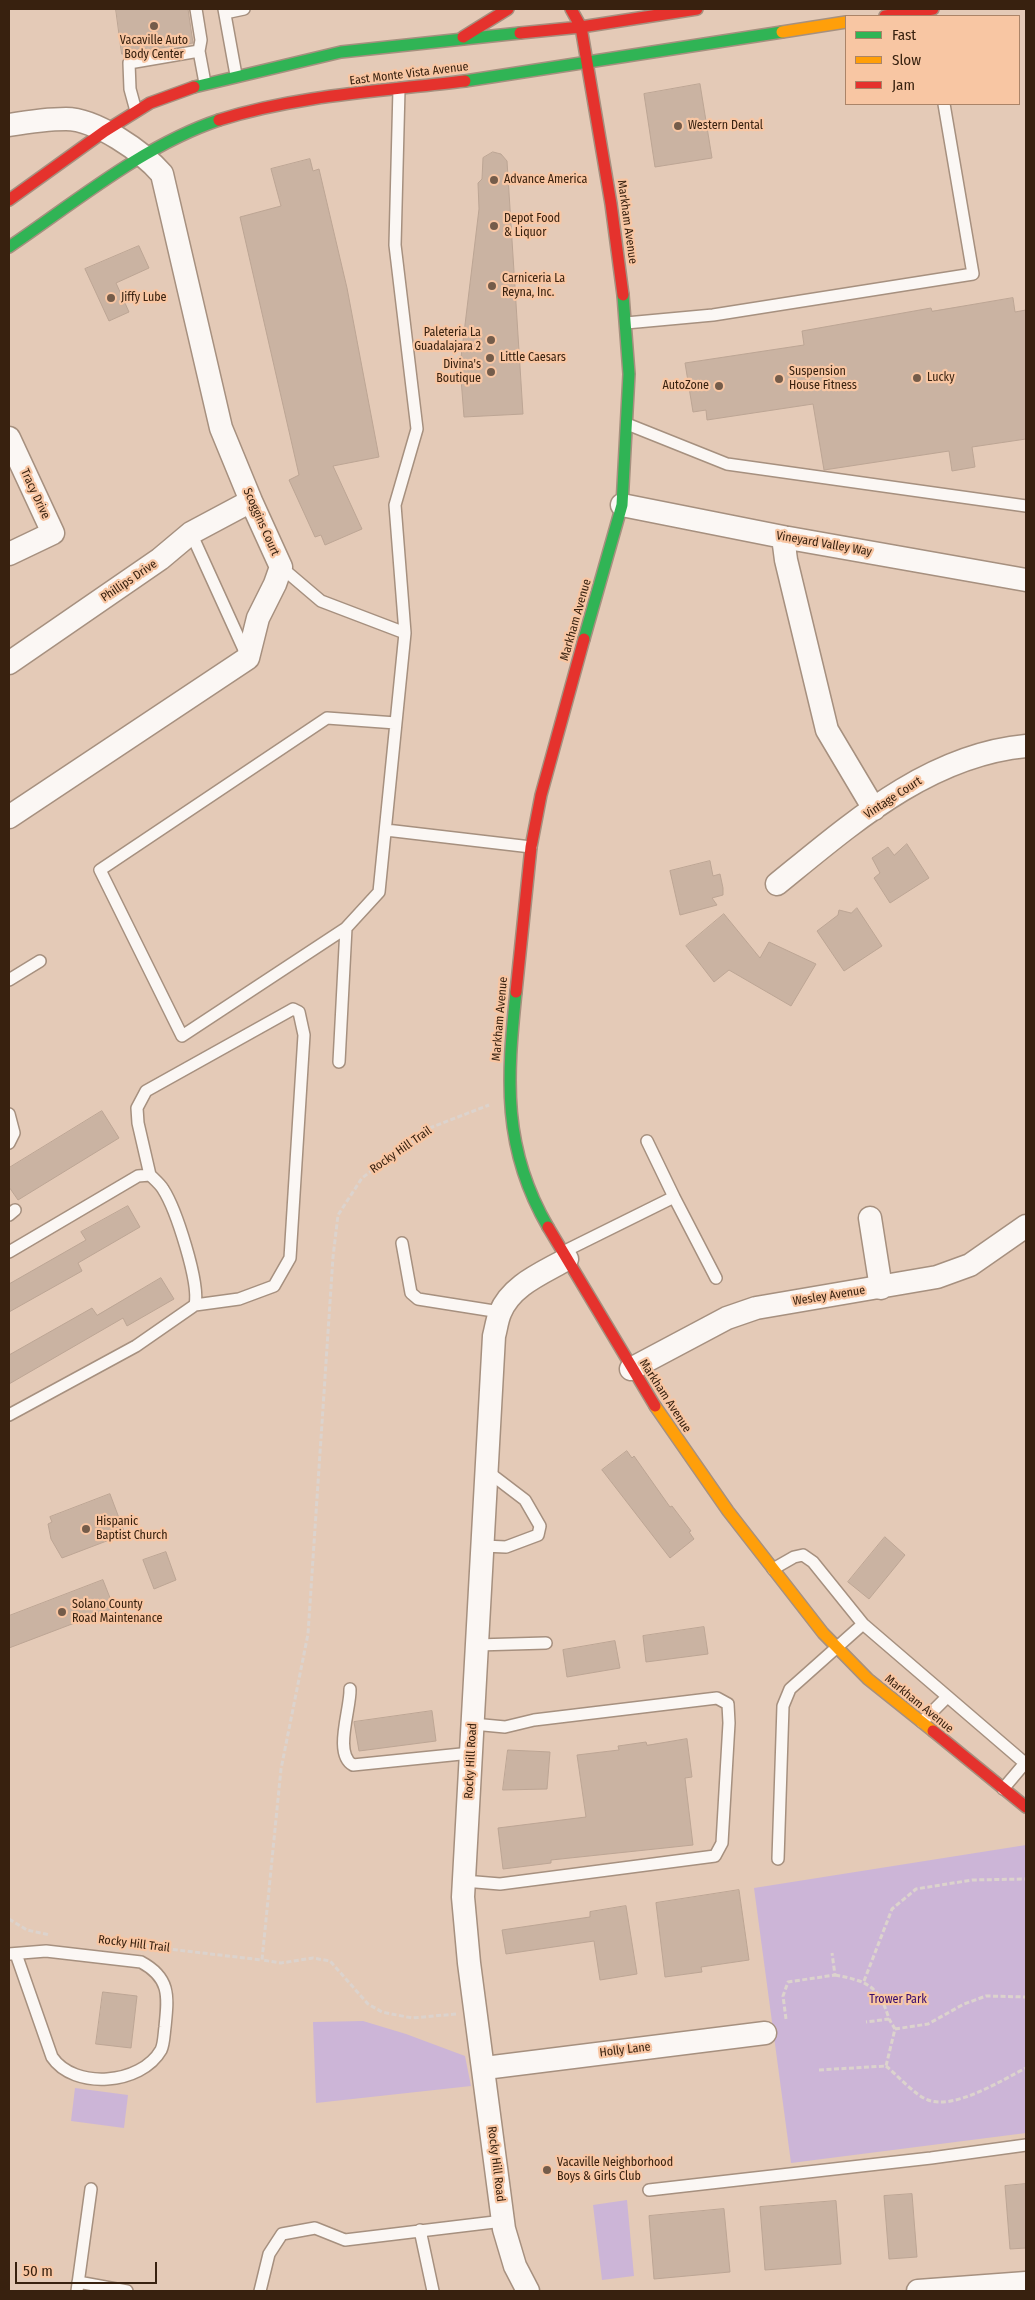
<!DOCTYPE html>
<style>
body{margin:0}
#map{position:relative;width:1035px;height:2300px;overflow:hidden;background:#e4cab7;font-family:"Fira Sans Condensed",sans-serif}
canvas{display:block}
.frame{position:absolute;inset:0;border:10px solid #38210f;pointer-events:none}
.legend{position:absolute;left:845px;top:15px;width:175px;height:90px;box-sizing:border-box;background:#f8c6a3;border:1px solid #ab8468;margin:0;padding:6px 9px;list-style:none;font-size:15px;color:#38210f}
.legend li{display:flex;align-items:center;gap:10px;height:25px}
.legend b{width:25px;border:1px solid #ab8468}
.scale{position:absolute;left:15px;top:2262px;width:142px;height:22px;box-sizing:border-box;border:2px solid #38210f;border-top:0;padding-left:6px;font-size:15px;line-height:18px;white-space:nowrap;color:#38210f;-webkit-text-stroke:4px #f8c6a3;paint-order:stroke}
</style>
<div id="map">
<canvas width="1035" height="2300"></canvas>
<div class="frame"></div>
<ul class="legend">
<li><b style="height:6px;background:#30b455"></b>Fast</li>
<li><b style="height:6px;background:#ff9f0a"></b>Slow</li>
<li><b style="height:6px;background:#e5322d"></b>Jam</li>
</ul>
<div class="scale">50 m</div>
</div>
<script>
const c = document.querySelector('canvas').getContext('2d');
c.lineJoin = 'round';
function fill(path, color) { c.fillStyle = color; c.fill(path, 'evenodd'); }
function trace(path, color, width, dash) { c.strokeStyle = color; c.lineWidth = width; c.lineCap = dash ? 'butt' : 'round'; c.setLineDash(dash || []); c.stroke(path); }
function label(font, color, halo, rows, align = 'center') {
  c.font = font + ' "Fira Sans Condensed",sans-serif'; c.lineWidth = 4.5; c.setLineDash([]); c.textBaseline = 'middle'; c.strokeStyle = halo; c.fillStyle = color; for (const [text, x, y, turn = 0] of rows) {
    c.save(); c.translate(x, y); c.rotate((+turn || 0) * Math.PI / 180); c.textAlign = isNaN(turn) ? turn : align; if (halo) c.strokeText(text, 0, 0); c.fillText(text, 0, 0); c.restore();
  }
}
const green = new Path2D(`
 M1026 1845V2133L791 2163 754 1888Z
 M363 2021 406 2034 465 2056 471 2086 316 2103 313 2022Z
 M75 2088 128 2095 124 2128 71 2121Z
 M627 2200 634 2276 602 2280 593 2205Z`);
const building = new Path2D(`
 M116 9H188L193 43 122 54Z
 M700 84 712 158 655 167 644 94Z
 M493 152 501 154 507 161 523 414 464 417 460 366 479 209 478 183 482 179 483 158Z
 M310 159 313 171 319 169 347 288 379 457 333 466 362 529 325 545 321 535 315 537 289 480 299 475 240 217 281 206 271 169Z
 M139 246 149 268 116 283 129 312 109 321 85 269Z
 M1013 298 1015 312 1026 310V439L972 447 975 467 952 471 949 451 824 470 813 404 707 420 706 410 693 412 685 363 804 345 802 331 931 308 932 311Z
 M907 844 929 878 890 903 874 878 880 873 872 858 888 847 894 855Z
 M710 861 713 876 720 874 723 888V895L712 898 717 905 680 915 670 871Z
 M857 908 882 946 844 971 817 931 838 915 839 910 851 913Z
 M724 914 760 958 769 942 816 964 791 1006 729 970 714 982 697 960 686 946Z
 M102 1111 119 1138 18 1200 9 1187V1168Z
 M128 1206 140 1227 78 1263 82 1271 9 1312V1284L86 1240 81 1232Z
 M161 1278 174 1299 127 1326 123 1318 9 1384V1355L92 1308 97 1315Z
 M627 1451 632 1458 634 1456 670 1507 672 1506 691 1531 689 1532 694 1539 670 1558 602 1470Z
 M110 1494 125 1534 62 1558 51 1539 48 1524 52 1522 50 1517Z
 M885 1537 905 1555 869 1599 848 1582Z
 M166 1552 176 1580 154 1589 143 1560Z
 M103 1580 114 1608 9 1648V1616Z
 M704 1627 708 1654 646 1662 643 1636Z
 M615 1641 620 1668 567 1677 563 1650Z
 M432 1711 436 1741 359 1751 354 1722Z
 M687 1739 692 1777 685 1778 693 1845 551 1860V1863L503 1869 498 1828 586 1817 577 1755 619 1750 618 1746 646 1742 647 1745Z
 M508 1750 550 1752 547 1789 503 1790Z
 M739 1890 749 1960 701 1967 702 1972 665 1977 656 1903Z
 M626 1906 637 1974 600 1980 594 1941 506 1954 502 1930 590 1917V1912Z
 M103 1992 137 1996 131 2048 96 2044Z
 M1026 2184V2248L1010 2249 1005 2186Z
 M912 2194 917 2257 889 2259 884 2196Z
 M836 2201 841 2264 765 2270 760 2207Z
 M724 2209 730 2272 654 2279 649 2216Z`);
const path = new Path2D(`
 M9 1919 27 1930 50 1935
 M143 1946 262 1960
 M835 1975C866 1981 879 1985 889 2019L866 2022
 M864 1981 892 1909 916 1889 972 1880 1026 1879
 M456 2014 412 2018 382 2012 368 2004 330 1961 313 1958 281 1963 262 1960 281 1769 308 1634 333 1257 338 1215 362 1178 427 1129 489 1105
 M786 2019 783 1996 788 1982 835 1975 832 1953
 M895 2029 928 2024 964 2004 986 1996 1026 1997
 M886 2066C897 2075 916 2096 928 2100 955 2110 1002 2080 1026 2068
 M819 2070 886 2066 895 2029 889 2019`);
const lane = new Path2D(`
 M196 9 201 40 199 51
 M224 9 236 75
 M225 13 244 9
 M136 111 130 89 129 63 199 51 205 83
 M626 323 713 315 973 274 944 104
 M627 424 727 464 1026 506
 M191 533 246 654
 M281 567 321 601 405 633 395 505 417 429 395 245 399 89
 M386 830 531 847
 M346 928 182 1036 100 870 327 718 396 723
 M9 980 40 961
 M339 1062 346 928 379 892 405 633
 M9 1114 14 1133 9 1143
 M647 1141 674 1197
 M150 1175 138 1123 137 1108 146 1091 293 1009 299 1012 304 1035 290 1258 274 1286 239 1299 195 1305
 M9 1215 15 1210
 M402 1243 411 1293 418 1299 500 1312
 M9 1252 138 1176 150 1175C154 1179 160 1184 163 1189 176 1209 200 1283 195 1305L136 1346 9 1415
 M563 1252 674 1197 716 1278
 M483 1546 506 1547 538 1535 540 1526 525 1500 487 1471
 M773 1569 794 1557 803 1555 813 1562 863 1624 1026 1764
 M477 1645 546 1643
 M350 1689C351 1708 333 1754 353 1765L471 1753
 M922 1722 947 1697
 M1003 1789 1025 1763
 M778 1859 783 1706 790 1689 863 1624
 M464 1881 500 1884 715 1856 722 1843 729 1723 728 1704 717 1698 534 1720 505 1727 473 1724
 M9 1954 46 1951 141 1962C171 1978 168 1997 165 2027 164 2034 164 2044 161 2050 141 2085 74 2090 52 2057L16 1954
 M649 2190 931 2158 1026 2145
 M420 2230 433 2291
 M78 2282 127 2291
 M77 2291 91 2189
 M260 2291 269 2254 282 2234 315 2228 345 2240 503 2221`);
const street = new Path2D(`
 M9 125C27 122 48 119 66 119 96 119 143 152 162 174L221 428 251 501 281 567 275 584 258 618 248 658 9 817
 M9 438 53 533 9 554
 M622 505 783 537 1026 580
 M783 537 786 560 827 730 874 809
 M9 663 160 559 191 533 251 501
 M777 884C851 824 928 755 1026 746
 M870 1218 881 1288
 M631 1369 727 1318 756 1308 937 1277 970 1265 1026 1226
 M485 2068 765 2033
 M528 2291 515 2266 504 2229 469 1963 463 1897 494 1336C496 1329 497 1320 500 1313 511 1285 543 1273 567 1259
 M918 2291 1026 2283`);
const fast = new Path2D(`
 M465 81 782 32
 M194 87 341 52 520 33
 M9 247C74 203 144 145 219 120
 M584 639 622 505 629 374 623 295
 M516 992C507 1079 502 1148 548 1227`);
const slow = new Path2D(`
 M782 32 846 22
 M655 1406 728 1511 823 1633 868 1679 933 1731`);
const jam = new Path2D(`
 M571 9 581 27 611 204 623 295
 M885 16 933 9
 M520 33 581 27 697 9
 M463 37 508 9
 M219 120C297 95 384 91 465 81
 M9 200 105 131 150 103 194 87
 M516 992 531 847 541 795 584 639
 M548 1227 655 1406
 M933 1731 1026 1807`);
const markers = [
 [154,26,5,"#745c4a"],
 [678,126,5,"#745c4a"],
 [494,180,5,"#745c4a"],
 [494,226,5,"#745c4a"],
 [492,286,5,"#745c4a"],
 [111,298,5,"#745c4a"],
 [491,340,5,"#745c4a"],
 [490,358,5,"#745c4a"],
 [491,372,5,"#745c4a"],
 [917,378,5,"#745c4a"],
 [779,379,5,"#745c4a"],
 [719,386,5,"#745c4a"],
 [86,1529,5,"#745c4a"],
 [62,1612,5,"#745c4a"],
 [547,2170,5,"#745c4a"]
];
const poiNames = [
 ["Vacaville Auto",154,41,"center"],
 ["Body Center",154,55,"center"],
 ["Western Dental",688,126],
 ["Advance America",504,180],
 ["Depot Food",504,219],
 ["& Liquor",504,233],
 ["Carniceria La",502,279],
 ["Reyna, Inc.",502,293],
 ["Jiffy Lube",121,298],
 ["Paleteria La",481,333,"right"],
 ["Guadalajara 2",481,347,"right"],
 ["Little Caesars",500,358],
 ["Divina's",481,365,"right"],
 ["Boutique",481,379,"right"],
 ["Suspension",789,372],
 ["House Fitness",789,386],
 ["Lucky",927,378],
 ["AutoZone",709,386,"right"],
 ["Hispanic",96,1522],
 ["Baptist Church",96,1536],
 ["Solano County",72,1605],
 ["Road Maintenance",72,1619],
 ["Vacaville Neighborhood",557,2163],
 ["Boys & Girls Club",557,2177]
];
const streetNames = [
 ["East Monte Vista Avenue",409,74,-7],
 ["Markham Avenue",627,222,82],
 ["Tracy Drive",35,494,65],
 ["Scoggins Court",261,522,66],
 ["Vineyard Valley Way",824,544,10],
 ["Phillips Drive",129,581,-34],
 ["Markham Avenue",576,620,-74],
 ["Vintage Court",893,798,-33],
 ["Markham Avenue",500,1019,-85],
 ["Rocky Hill Trail",401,1150,-35],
 ["Wesley Avenue",829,1296,-9],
 ["Markham Avenue",665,1396,57],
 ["Markham Avenue",919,1704,39],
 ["Rocky Hill Road",471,1761,-87],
 ["Rocky Hill Trail",134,1944,7],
 ["Holly Lane",625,2050,-7],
 ["Rocky Hill Road",496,2164,83]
];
const parkNames = [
 ["Trower Park",898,2000]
];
fill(green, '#ccb5d7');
fill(building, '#cab3a2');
trace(building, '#bca594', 1);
trace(lane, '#a6907f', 14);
trace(street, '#a6907f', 25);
trace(fast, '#a6907f', 14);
trace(slow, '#a6907f', 14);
trace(jam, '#a6907f', 14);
trace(path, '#dcd3cd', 3, [5, 2.5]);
trace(lane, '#fbf7f4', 11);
trace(street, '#fbf7f4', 22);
trace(fast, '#30b455', 11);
trace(slow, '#ff9f0a', 11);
trace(jam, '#e5322d', 11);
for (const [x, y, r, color] of markers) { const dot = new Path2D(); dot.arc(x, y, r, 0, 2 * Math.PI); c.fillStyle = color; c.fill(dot); trace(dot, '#f8c6a3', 2); }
label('12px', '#38210f', '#f8c6a3', poiNames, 'left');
label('12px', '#38210f', '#f8c6a3', streetNames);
label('12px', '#370a6b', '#f8c6a3', parkNames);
</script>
